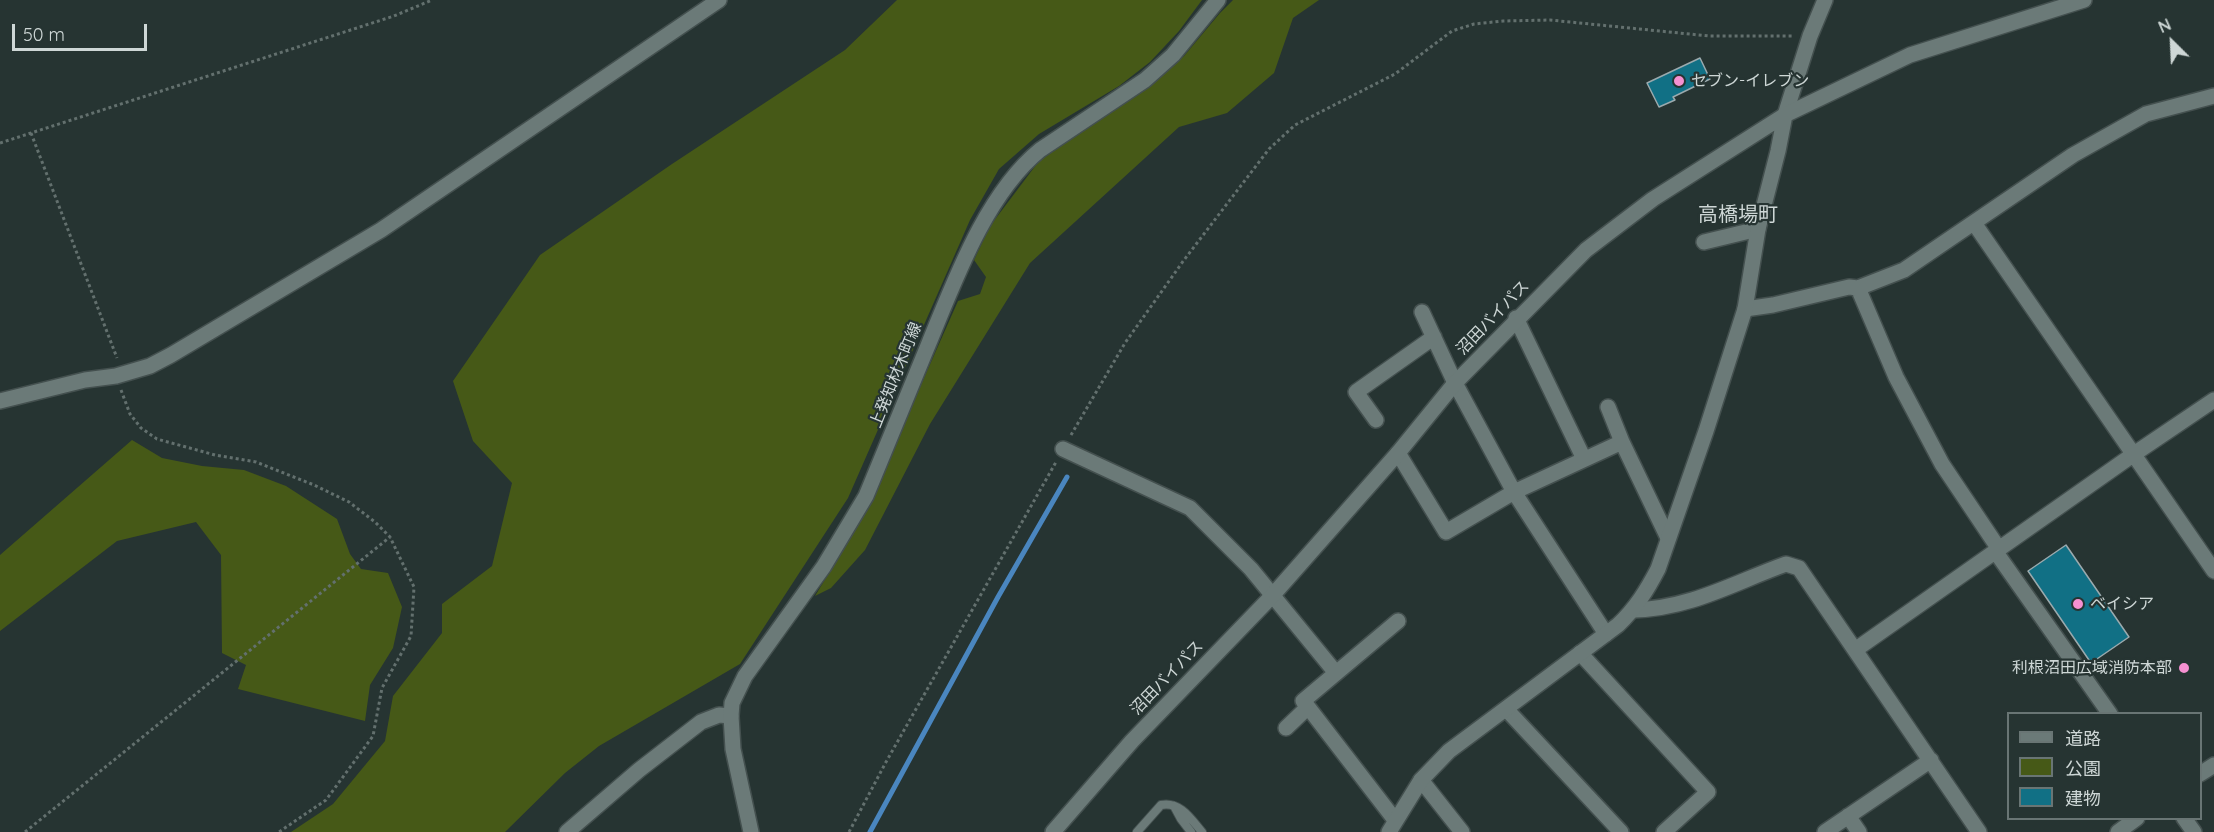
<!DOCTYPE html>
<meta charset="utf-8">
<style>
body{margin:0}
#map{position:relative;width:2214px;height:832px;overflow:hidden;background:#263432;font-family:Quicksand,"Noto Sans JP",sans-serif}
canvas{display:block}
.legend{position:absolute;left:2007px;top:712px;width:195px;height:108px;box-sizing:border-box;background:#263432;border:2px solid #697574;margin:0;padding:8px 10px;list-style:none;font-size:18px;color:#ced7d6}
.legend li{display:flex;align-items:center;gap:12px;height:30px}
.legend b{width:30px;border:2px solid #697574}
.north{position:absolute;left:2142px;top:12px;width:60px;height:60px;-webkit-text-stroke:4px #263432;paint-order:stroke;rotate:336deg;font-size:16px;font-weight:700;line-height:24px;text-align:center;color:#ced7d6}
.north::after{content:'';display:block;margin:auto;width:21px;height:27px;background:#ced7d6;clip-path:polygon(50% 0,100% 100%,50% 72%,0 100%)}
.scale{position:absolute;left:12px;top:24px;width:135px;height:27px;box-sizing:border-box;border:3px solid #ced7d6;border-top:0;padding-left:8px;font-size:18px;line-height:21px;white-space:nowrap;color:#ced7d6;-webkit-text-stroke:4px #263432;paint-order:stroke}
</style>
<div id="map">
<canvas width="2214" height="832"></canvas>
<ul class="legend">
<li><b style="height:8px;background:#6b7a78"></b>道路</li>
<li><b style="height:16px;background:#465917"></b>公園</li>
<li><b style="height:16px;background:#117085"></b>建物</li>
</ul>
<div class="north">N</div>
<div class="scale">50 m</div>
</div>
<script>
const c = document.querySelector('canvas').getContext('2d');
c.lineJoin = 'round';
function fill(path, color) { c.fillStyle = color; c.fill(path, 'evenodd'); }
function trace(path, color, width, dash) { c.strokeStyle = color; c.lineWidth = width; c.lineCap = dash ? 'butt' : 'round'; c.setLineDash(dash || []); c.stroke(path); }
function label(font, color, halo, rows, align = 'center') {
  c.font = font + ' Quicksand,"Noto Sans JP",sans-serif'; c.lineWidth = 4.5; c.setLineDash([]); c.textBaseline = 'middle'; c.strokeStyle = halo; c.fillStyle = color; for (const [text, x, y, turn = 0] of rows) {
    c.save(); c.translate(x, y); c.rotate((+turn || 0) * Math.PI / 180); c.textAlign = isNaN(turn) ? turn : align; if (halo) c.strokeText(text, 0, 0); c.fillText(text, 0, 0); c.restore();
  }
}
const green = new Path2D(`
 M897 0H1202L1179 31 1150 62 1119 86 1039 134 999 169 970 220 848 498 740 664 599 746 565 773 505 832H291L333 804 385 741 393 696 442 633V604L492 566 512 483 473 441 453 381 540 255 672 164 845 50Z
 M1233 0H1319L1293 18 1274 73 1227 113 1179 127 1030 263 930 424 865 550 831 588 815 596 862 518 958 301 980 294 986 277 974 260 990 226 1039 161 1153 82 1184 56 1220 13Z
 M132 440 162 458 202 466 244 470 286 486 337 519 350 554 361 569 388 573 402 607 393 648 370 685 365 721 238 689 246 665 222 653 221 555 196 522 117 541 0 631V555Z`);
const stream = new Path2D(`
 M870 832 998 597 1067 477`);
const building = new Path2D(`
 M1700 58 1710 79 1673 97 1675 100 1659 107 1647 83Z
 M2066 545 2129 637 2091 663 2028 571Z`);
const path = new Path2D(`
 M31 133 117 358
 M0 143 394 16 432 0
 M121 390 130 414 141 428 157 439 215 455 256 462 314 485 349 502 375 522 390 537 414 587 411 636 382 688 373 736 326 800 279 832
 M1071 435 1125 343 1184 260 1269 149 1295 125 1395 74 1452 31 1474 24 1503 21 1550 20 1709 36H1794
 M25 832 390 537
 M849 832 886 762 1056 462`);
const lane = new Path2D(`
 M1174 806 1181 819 1191 832
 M1137 832 1161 805C1180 801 1191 819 1202 832`);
const street = new Path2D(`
 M1785 115 1810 36 1825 0
 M1974 223 2214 571
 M1704 242 1758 229
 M1858 288 1896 377 1942 464 1999 549
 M1745 309 1773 305 1849 287 1858 288 1904 270 2073 155 2146 114 2214 96
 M1422 312 1455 383 1514 492 1606 634
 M1516 318 1584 459
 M0 401 85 380 116 376 150 366 171 355 381 230 719 0
 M1608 407 1622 442 1668 538
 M1376 420 1356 392 1434 337
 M1063 449 1190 508 1251 569 1336 673
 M1398 453 1446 532 1514 492 1622 442
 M1995 551 2110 714
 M1634 610C1692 608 1733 583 1786 564L1799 568 1979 832
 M1855 650 2134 454 2214 400
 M1580 653 1708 792 1664 832
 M1308 707 1395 820
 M1507 710 1621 832
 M1286 728 1308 707 1303 701 1398 621
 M1421 780 1462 832
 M1848 816 1859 832
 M2184 818 2194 832
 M567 832 639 770 701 722 719 715 731 716
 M1825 832 1931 760`);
const secondary = new Path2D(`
 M2200 774 2214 765
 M751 832 733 749 731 716 732 703 745 676 824 566 866 496C887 445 908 394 929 343 955 280 986 194 1040 150L1145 80 1173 55 1218 0
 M1053 832 1132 741 1272 596 1398 453 1455 383 1586 250 1653 199 1785 115 1910 55 2084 0
 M1389 832 1421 780 1449 751 1618 625C1636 608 1647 590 1658 569L1706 431 1745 309 1758 229 1778 151 1785 115
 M2118 832 2137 818`);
const markers = [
 [1679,81,6,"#f590d1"],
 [2078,604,6,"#f590d1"],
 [2184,668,6,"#f590d1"]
];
const poiNames = [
 ["セブン-イレブン",1691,81],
 ["ベイシア",2090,604],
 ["利根沼田広域消防本部",2172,668,"right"]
];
const streetNames = [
 ["沼田バイパス",1493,318,-46],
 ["上発知材木町線",896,375,-68],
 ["沼田バイパス",1167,678,-46]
];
const quarterNames = [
 ["高橋場町",1738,215]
];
fill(green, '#465917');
trace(stream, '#4a86bf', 5);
fill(building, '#117085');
trace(building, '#9baaae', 1.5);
trace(lane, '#44504f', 10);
trace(street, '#44504f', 18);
trace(secondary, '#44504f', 18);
trace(path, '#63706e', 3, [3, 3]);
trace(lane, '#6b7a78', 8);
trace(street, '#6b7a78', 15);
trace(secondary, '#6b7a78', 15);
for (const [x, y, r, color] of markers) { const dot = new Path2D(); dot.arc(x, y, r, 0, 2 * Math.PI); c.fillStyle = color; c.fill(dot); trace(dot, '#263432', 2); }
label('16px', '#ced7d6', '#263432', poiNames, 'left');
label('16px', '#ced7d6', '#263432', streetNames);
label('20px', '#ced7d6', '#263432', quarterNames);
</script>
